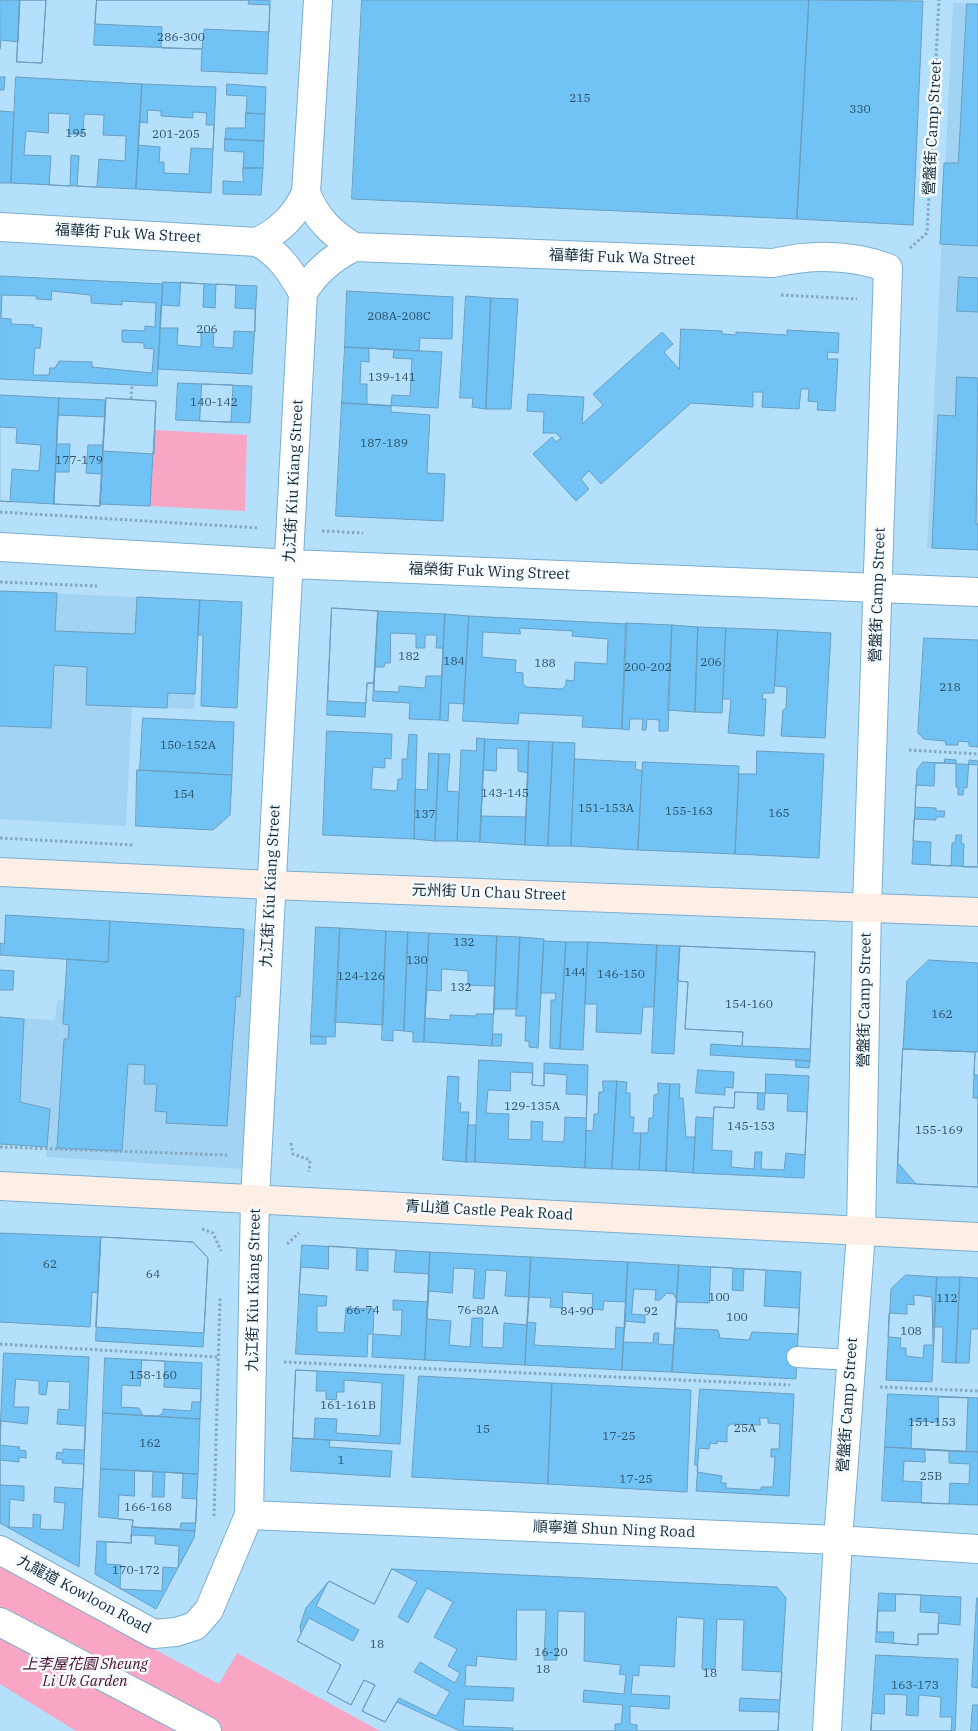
<!DOCTYPE html>
<meta charset="utf-8">
<style>
body{margin:0}
canvas{display:block;background:#b5e0fc}
</style>
<canvas width="978" height="1731"></canvas>
<script>
const c = document.querySelector('canvas').getContext('2d');
c.lineJoin = 'round';
function fill(path, color) { c.fillStyle = color; c.fill(path, 'evenodd'); }
function trace(path, color, width, dash) { c.strokeStyle = color; c.lineWidth = width; c.lineCap = dash ? 'butt' : 'round'; c.setLineDash(dash || []); c.stroke(path); }
function label(font, color, halo, rows, align = 'center') {
  c.font = font + ' "IBM Plex Serif","Noto Sans TC",serif'; c.lineWidth = 5; c.setLineDash([]); c.textBaseline = 'middle'; c.strokeStyle = halo; c.fillStyle = color; for (const [text, x, y, turn = 0] of rows) {
    c.save(); c.translate(x, y); c.rotate((+turn || 0) * Math.PI / 180); c.textAlign = isNaN(turn) ? turn : align; if (halo) c.strokeText(text, 0, 0); c.fillText(text, 0, 0); c.restore();
  }
}
const built = new Path2D(`
 M953 3 978 4V550L927 548Z
 M0 591 200 600 194 709 132 707 126 826 0 819Z
 M110 921 259 930 243 1169 46 1157 47 1147 0 1144V1017L55 1020 57 1000H64L67 959 108 962Z`);
const green = new Path2D(`
 M155 430 247 435 245 511 150 506Z
 M0 1566 219 1684 237 1653 380 1731H76L0 1684Z`);
const building = new Path2D(`
 M0 0H20L18 42 1 40 0 49Z
 M20 0H46L42 63 17 62Z
 M20 0H46L42 63 17 62Z
 M97 0H249L248 4 270 5 269 32 204 29 202 49 161 48 162 27 95 24Z
 M97 0H270L267 74 201 71 202 49 94 45Z
 M362 0H809L797 219 352 199Z
 M809 0 923 1 913 225 797 219Z
 M967 4H978V246L940 244 944 163H958Z
 M0 77H5L4 90H0Z
 M16 77 142 84 136 189 11 183Z
 M142 84 216 87 211 193 136 189Z
 M227 84 266 87 265 114 246 113 247 96 227 95Z
 M148 110 161 111V116L193 118V112L207 113 206 125H214L213 149 191 148 189 174 164 173V162H159L160 147 138 145 140 122 147 123Z
 M0 111 14 112 11 183H0Z
 M49 113 70 114 69 134H83L84 114 104 115 103 135 126 136 125 161 99 159 97 187 77 186 79 156 71 155 70 186 49 185 51 156 24 155 26 131 48 133Z
 M246 113 265 114 264 141 225 139 226 128H245Z
 M225 139 264 141 263 168H243L244 152 225 151Z
 M243 168H263L261 195 223 194V181L243 182Z
 M0 276 163 284 157 386 0 379Z
 M959 277 978 278V312L957 311Z
 M163 282 257 286 252 374 158 369Z
 M181 282 204 284 203 307 215 308 216 284 236 285 235 308 255 309V332L234 331 233 348 213 347 214 333 201 332V347L177 345 178 328H160L161 305 179 306Z
 M52 291 91 295V303L122 305V301L156 303 155 327 145 326V331L122 330V342L144 343V348L154 349 152 373 92 367V362L59 361 55 368H50L49 375H33L35 348H40L42 328 33 327 34 325 11 324V319L1 318 2 295 37 296 36 299 51 300Z
 M347 291 453 297 452 339 420 338 419 351 345 347Z
 M466 296 491 298 486 409 472 407 473 398H460Z
 M491 298 518 299 511 409H486Z
 M681 329 722 331V334L736 335V332L787 335V330L839 333 838 353 828 352 827 359H838L835 411 817 410 818 402 808 401 809 389H801L799 409 762 407 763 392H753V407L691 403 601 484 589 471 581 479 589 489 576 501 533 454 552 437 556 442 561 438 556 433H543L544 412 527 411 528 394 584 397 582 424 603 405 593 394 662 332 673 344 664 352 679 369Z
 M345 347 442 352 438 408 342 403Z
 M369 348 394 350 393 358 412 359 410 396 392 395 391 406 367 404V384H360L361 361 369 362Z
 M957 377 978 378 976 524H978V550L932 548 938 415 955 416Z
 M178 383 252 386 250 423 176 420Z
 M202 384 233 385 231 422 200 421Z
 M0 395 59 398 54 504 0 501Z
 M59 398 106 400 100 506 54 504Z
 M106 398 156 401 154 454 103 451Z
 M106 398 156 401 150 506 100 504Z
 M342 403 391 406V412L430 415 427 473 445 474 443 521 336 516Z
 M58 415 105 417 103 445H88L86 473 102 474 100 506 54 504 55 472H69L70 444H57Z
 M0 427 17 428 16 443 41 445 39 471 12 469 10 502 0 501Z
 M0 591 57 593 55 631 135 634 137 597 200 600 195 694 168 693 167 708 86 705 87 667 54 665 51 728 0 726Z
 M200 600 242 602 237 708 201 706 203 635H198Z
 M332 608 378 611 374 683H367L366 703 328 701Z
 M332 608 378 611 374 683H367L365 717 327 715Z
 M378 611 445 614 440 720 409 719 410 703 373 701Z
 M445 614 469 616 464 704 449 703 448 721 440 720Z
 M469 616 627 624 622 729 582 727 583 716 519 713 518 724 463 721Z
 M626 623 672 625 668 731H659V720L647 719 646 730H642L643 719H630L629 730 622 729Z
 M672 625 698 627 695 712 668 710Z
 M698 627 726 628 722 713 695 712Z
 M520 628 573 631 572 636 608 639 607 664 575 662 574 681 566 680V685L562 689 526 687 523 683V673L515 672 516 660 482 657 483 632 520 634Z
 M726 628 778 630 774 693H763L762 699H766L764 736 728 733 731 699H723Z
 M778 630 831 633 825 738 781 736 783 710 786 708 787 687 775 686Z
 M391 633 416 634V648H425V635H437L436 648H443L442 676H426L425 688 399 686V692L374 691 375 667H384L385 663H390Z
 M924 638 978 640V747L969 746V742L958 741V745H946L945 741 924 739 918 733Z
 M143 718 234 722 232 775 140 770Z
 M327 731 392 734 391 759 385 758V768L373 767 371 789 397 791 398 779H402V759H407L409 734 417 735 414 839 323 835Z
 M477 738 485 739 480 842 457 841 461 750 476 751Z
 M485 739 529 741 525 845 480 842Z
 M529 741 553 742 548 846 525 845Z
 M553 742 575 743 571 846H548Z
 M497 748 518 749V771L528 773 526 817 481 816 483 770 496 771Z
 M757 751 824 754 819 858 735 854 739 774H756Z
 M429 753 439 754 435 841 414 839 415 789 427 790Z
 M439 754H450L447 791 459 792 457 841H435Z
 M575 759 636 762 635 769 642 771 638 850 571 846Z
 M945 759 956 760V787H958V795H963L964 787 967 788 969 760 978 761V867H963L964 844 961 843 962 835H956L955 843H952L951 866 930 865 931 842 913 841 914 819 936 820V817H944L945 811H936V808L915 807 916 785 934 786 935 763H944Z
 M643 762 739 766 735 854 638 850Z
 M923 762 978 765V867L912 864 917 770Z
 M137 770 232 775 230 815 213 830 136 826Z
 M6 915 110 921 108 962 0 955V943L4 944Z
 M110 921 244 929 240 997 236 996 227 1126 166 1123 167 1112 155 1111 157 1084H144L145 1065 128 1064 122 1151 57 1148 64 1039H68L69 1025 63 1024 67 959 108 962Z
 M316 927 340 928 335 1037 311 1036Z
 M340 928 386 931 383 1025 335 1022Z
 M386 931 408 932 404 1031 393 1030V1041L382 1040Z
 M408 932 429 933 424 1042H413V1032L404 1031Z
 M429 933 497 936 492 1046 424 1042Z
 M497 936 520 937 517 1009H494Z
 M520 937 544 939 538 1048 529 1047V1041H525L526 1016H516Z
 M544 941 566 942 560 1049 550 1048 551 1000H555L556 993H541Z
 M566 942H588L583 1050 560 1049Z
 M588 942 657 945 654 1007H643L641 1034 596 1032 597 1004H585Z
 M657 945 680 946 674 1054 652 1053Z
 M680 946 815 952 810 1049 742 1046 743 1032 685 1029 688 982 678 981Z
 M680 946 815 952 810 1061 710 1055 711 1044 742 1046 743 1032 685 1029 688 982 678 981Z
 M929 960 978 963V1052L903 1049 907 981Z
 M442 969 468 971V985L495 986 494 1014H476V1016L450 1015V1020L425 1018 427 990 441 991Z
 M0 970 14 971 13 990H0Z
 M0 1017 24 1019 20 1102 50 1109 47 1147 0 1144Z
 M493 1034H502L501 1046H492Z
 M311 1036 326 1037V1044H311Z
 M903 1049 975 1052 973 1098H978V1187L916 1184 898 1163Z
 M903 1049 975 1052 974 1075H978V1187L897 1183Z
 M479 1060 533 1063 532 1085 544 1086V1063L588 1065 585 1168 475 1162Z
 M796 1060 810 1061 809 1068 796 1067Z
 M698 1070 734 1072 733 1088 725 1087V1095L696 1093Z
 M511 1072 533 1073 532 1085 544 1086V1073L567 1075 566 1094 587 1095 586 1118 565 1117 564 1142 542 1141 543 1122 531 1121V1140L508 1139 509 1114 486 1113 488 1090 510 1091Z
 M766 1074 809 1076 804 1178 693 1173 696 1117 713 1118 714 1107 734 1108 735 1092 765 1093Z
 M448 1076 459 1077 458 1103H461L460 1112H469L466 1162 443 1160Z
 M603 1081H617L612 1169 585 1168 586 1130 593 1131 594 1114H598L599 1092H603Z
 M617 1081 627 1082 626 1093H630V1117H634L633 1133H641L639 1170 612 1169Z
 M658 1083 670 1084 666 1171 639 1170 641 1133H648L649 1118H653L654 1095 658 1094Z
 M670 1084H680L679 1098H683L686 1137H695L693 1173 666 1171Z
 M735 1092 758 1093 757 1109 764 1110 765 1093 788 1094 787 1111 807 1112 805 1155 786 1153 784 1170 761 1169 762 1152H755L754 1169 731 1167 732 1151 712 1150 714 1107 734 1108Z
 M468 1125H476L475 1162H466Z
 M0 1233 101 1237 98 1293 92 1292 90 1327 0 1322Z
 M101 1237 193 1242 208 1258 204 1333 96 1327Z
 M101 1237 193 1242 208 1258 203 1347 96 1341Z
 M302 1245 430 1252 425 1360 372 1357 373 1334H368L367 1357 296 1354Z
 M329 1246 357 1248 356 1270 368 1271V1249L396 1250 394 1272 429 1274 428 1302 393 1300V1310H402L401 1336 373 1334 374 1309 346 1308 344 1333 317 1332V1306H326L327 1296 299 1294 301 1267 328 1269Z
 M430 1252 531 1257 525 1365 425 1360Z
 M531 1257 628 1262 622 1370 525 1365Z
 M628 1262 679 1265 672 1372 622 1370Z
 M679 1265 801 1272 796 1379 672 1372Z
 M711 1267 733 1268 732 1290 743 1291 744 1269 766 1270 764 1306 799 1308 798 1334 752 1332 749 1340 720 1338 718 1330 675 1328 677 1302 709 1303Z
 M454 1268 475 1269 473 1298 484 1299 486 1270 507 1271 505 1296 529 1297 527 1325 504 1323 503 1348 482 1347 483 1318H472L470 1347 449 1345 451 1321 427 1319 429 1291 452 1293Z
 M906 1275 937 1277 932 1382 886 1380 891 1289Z
 M937 1277H960L956 1363 942 1362 943 1327H934Z
 M960 1277 978 1278V1329H971L969 1363H956Z
 M634 1289 656 1290 655 1300H660L667 1293 673 1294 677 1300 674 1345 658 1344 659 1333H654L653 1343 623 1342 625 1321 645 1323V1315L632 1314Z
 M563 1292 593 1294 592 1309 603 1310 604 1301 626 1302 625 1328 616 1327 615 1349 534 1345 536 1323 527 1322 529 1297 551 1298 550 1307 562 1308Z
 M914 1295 932 1297 933 1345H924L923 1358 906 1356V1348H900L901 1338 888 1337 889 1313 907 1314V1304L914 1305Z
 M4 1353 89 1357 79 1567 0 1523V1434Z
 M105 1358 202 1363 200 1419 103 1413Z
 M142 1360 165 1361 164 1387 201 1389V1402H192L191 1411 163 1409V1413L158 1416H143L139 1408 121 1407 122 1385 140 1386Z
 M296 1370 317 1371 316 1391H326V1399L336 1400 337 1392H344V1380L382 1383 380 1436 336 1433 337 1419 315 1418 314 1439 293 1438Z
 M296 1370 404 1375 400 1444 293 1438Z
 M419 1376 552 1383 548 1484 412 1477Z
 M16 1379 39 1381V1394L46 1395 48 1381 70 1382 69 1410 58 1409 57 1424 85 1426 84 1450 63 1449V1453L57 1452 56 1459 63 1460 62 1463 84 1464 83 1489 55 1487 54 1502 65 1503 63 1530 40 1529 41 1515 33 1514V1528L9 1527 10 1499 24 1501V1486L0 1485V1460L19 1462V1457L26 1458V1451L19 1450 20 1447 0 1445 1 1421 27 1424 29 1407H14Z
 M552 1383 691 1390 687 1492 548 1484Z
 M700 1389 794 1394 789 1496 696 1491 698 1466 695 1465Z
 M888 1394 978 1398V1452L885 1447Z
 M939 1397 968 1398 966 1452 911 1449 912 1421 938 1422Z
 M103 1413 200 1419 198 1474 101 1469Z
 M760 1418H768V1423L780 1424 779 1449H771V1457H775L773 1487H761V1490L726 1488V1483H721L722 1476 697 1472 699 1448 709 1449 710 1443 717 1444V1441L727 1442V1427L731 1424 760 1425Z
 M293 1438 330 1440 329 1447 392 1451 390 1477 291 1471Z
 M885 1447 978 1452V1505L882 1501Z
 M925 1450 949 1451V1463L970 1464 969 1484 950 1483 949 1504 921 1503 922 1482 903 1481 904 1461 925 1462Z
 M101 1469 198 1474 195 1531 132 1527 133 1520 99 1517Z
 M135 1470 153 1471 152 1497H164L165 1472 183 1473 182 1498 197 1499 196 1523H181L180 1529 132 1527 133 1520 118 1519 119 1495 134 1496Z
 M132 1527 195 1531 194 1538 156 1609 95 1574 97 1541 131 1543Z
 M131 1535 155 1536V1544L179 1546 178 1568 163 1567 162 1591 120 1589 121 1565 106 1564V1542L131 1543Z
 M392 1569 417 1582 398 1617 408 1623 427 1588 453 1602 434 1637 457 1649 448 1666 460 1673 455 1683 420 1662 414 1672 450 1692 436 1716 399 1698 385 1722 362 1711 375 1685 364 1680 351 1705 327 1692 341 1665 297 1641 309 1618 353 1641 359 1630 316 1606 326 1586 329 1581 374 1604Z
 M392 1569 777 1587 786 1598 778 1731H460L397 1702 385 1722 362 1711 375 1685 364 1680 351 1705 327 1692 341 1665 297 1641 301 1634 300 1626 306 1608 329 1581 374 1604Z
 M879 1593 961 1597 960 1625 938 1623V1634H918V1645L876 1642Z
 M896 1594 921 1595 920 1612 939 1613 938 1634H918V1645L893 1643 894 1632H877L878 1611H895Z
 M977 1598H978V1688L972 1687Z
 M517 1610H546L544 1660H557L558 1611 585 1612 584 1661 621 1665 619 1674 626 1675 624 1694 584 1690 583 1702 623 1705 621 1724H615V1731H512L513 1728 463 1726 465 1699 513 1701 514 1688 465 1686 466 1665 476 1666 477 1656 516 1660Z
 M677 1617 704 1619 702 1669H715L717 1619 744 1620 742 1670 782 1672 780 1700 740 1698 739 1711 779 1712 778 1731H637V1725L630 1724V1706L669 1709 670 1696 631 1694 633 1675 639 1676V1665L674 1667Z
 M876 1655 958 1659 955 1731H871Z
 M885 1694 907 1695 906 1715 918 1716 919 1695 941 1697 940 1717H952L951 1731H871L872 1713 884 1714Z
 M973 1705H978V1731H971Z`);
const path = new Path2D(`
 M910 248 927 233 939 0
 M781 295 857 299
 M131 399 132 385
 M0 512 259 528
 M322 531 363 533
 M0 582 97 586
 M909 750 978 754
 M0 838 133 845
 M291 1143 293 1154 310 1160 309 1172
 M0 1147 227 1155
 M202 1229 213 1233 221 1251
 M287 1244 299 1233
 M0 1344 217 1357
 M284 1362 790 1385
 M880 1387 978 1391
 M214 1516 220 1297`);
const service = new Path2D(`
 M797 1357 851 1360`);
const pedestrian = new Path2D(`
 M0 1622 207 1731`);
const minor = new Path2D(`
 M306 193C316 218 331 233 354 247
 M303 293C315 272 332 258 354 247L773 263C812 254 850 254 888 268L867 907
 M0 547 290 564 978 592
 M249 1515 838 1540 978 1549
 M0 1550 154 1634 176 1632 195 1626 209 1610 249 1515 255 1198 303 293C291 272 279 253 257 242
 M827 1731 838 1540 861 1233`);
const tertiary = new Path2D(`
 M0 227 257 242C280 231 295 216 306 193L318 0
 M861 1233 867 907`);
const secondary = new Path2D(`
 M0 872 270 885 978 912
 M0 1186 978 1237`);
const numberNames = [
 ["286-300",181,38],
 ["215",580,99],
 ["330",860,110],
 ["195",76,134],
 ["201-205",176,135],
 ["208A-208C",399,317],
 ["206",207,330],
 ["139-141",392,378],
 ["140-142",214,403],
 ["187-189",384,444],
 ["177-179",79,461],
 ["182",409,657],
 ["184",454,662],
 ["206",711,663],
 ["188",545,664],
 ["200-202",648,668],
 ["218",950,688],
 ["150-152A",188,746],
 ["143-145",505,794],
 ["154",184,795],
 ["151-153A",606,809],
 ["155-163",689,812],
 ["165",779,814],
 ["137",425,815],
 ["132",464,943],
 ["130",417,961],
 ["144",575,973],
 ["146-150",621,975],
 ["124-126",361,977],
 ["132",461,988],
 ["154-160",749,1005],
 ["162",942,1015],
 ["129-135A",532,1107],
 ["145-153",751,1127],
 ["155-169",939,1131],
 ["62",50,1265],
 ["64",153,1275],
 ["100",719,1298],
 ["112",947,1299],
 ["66-74",363,1311],
 ["76-82A",478,1311],
 ["84-90",577,1312],
 ["92",651,1312],
 ["100",737,1318],
 ["108",911,1332],
 ["158-160",153,1376],
 ["161-161B",348,1406],
 ["151-153",932,1423],
 ["25A",745,1429],
 ["15",483,1430],
 ["17-25",619,1437],
 ["162",150,1444],
 ["1",341,1461],
 ["25B",931,1477],
 ["17-25",636,1480],
 ["166-168",148,1508],
 ["170-172",136,1571],
 ["18",377,1645],
 ["16-20",551,1653],
 ["18",543,1670],
 ["18",710,1674],
 ["163-173",915,1686]
];
const streetNames = [
 ["營盤街 Camp Street",933,128,-87],
 ["福華街 Fuk Wa Street",128,234,3],
 ["福華街 Fuk Wa Street",622,258,2],
 ["九江街 Kiu Kiang Street",294,481,-87],
 ["福榮街 Fuk Wing Street",489,572,2],
 ["營盤街 Camp Street",878,595,-88],
 ["九江街 Kiu Kiang Street",271,886,-87],
 ["元州街 Un Chau Street",489,893,2],
 ["營盤街 Camp Street",865,1000,-89],
 ["青山道 Castle Peak Road",489,1211,3],
 ["九江街 Kiu Kiang Street",254,1290,-89],
 ["營盤街 Camp Street",848,1405,-86],
 ["順寧道 Shun Ning Road",614,1530,2],
 ["九龍道 Kowloon Road",84,1595,28]
];
const parkNames = [
 ["上李屋花園 Sheung",85,1665],
 ["Li Uk Garden",85,1682]
];
fill(built, '#a3d3f2');
fill(green, '#f8a6c3');
fill(building, '#72c3f5');
trace(building, '#6a9ebf', 1);
trace(service, '#7aaed0', 22);
trace(pedestrian, '#7aaed0', 30);
trace(minor, '#7aaed0', 30);
trace(tertiary, '#7aaed0', 30);
trace(secondary, '#7aaed0', 30);
trace(path, '#83a8bf', 3, [2.5, 2.5]);
trace(service, '#fff', 20);
trace(pedestrian, '#fff', 28);
trace(minor, '#fff', 28);
trace(tertiary, '#fff', 28);
trace(secondary, '#feefe6', 28);
label('12px', '#2b5066', null, numberNames);
label('15px', '#132936', '#f6fbff', streetNames);
label('italic 15px', '#4e0e2c', '#f6fbff', parkNames);
</script>
